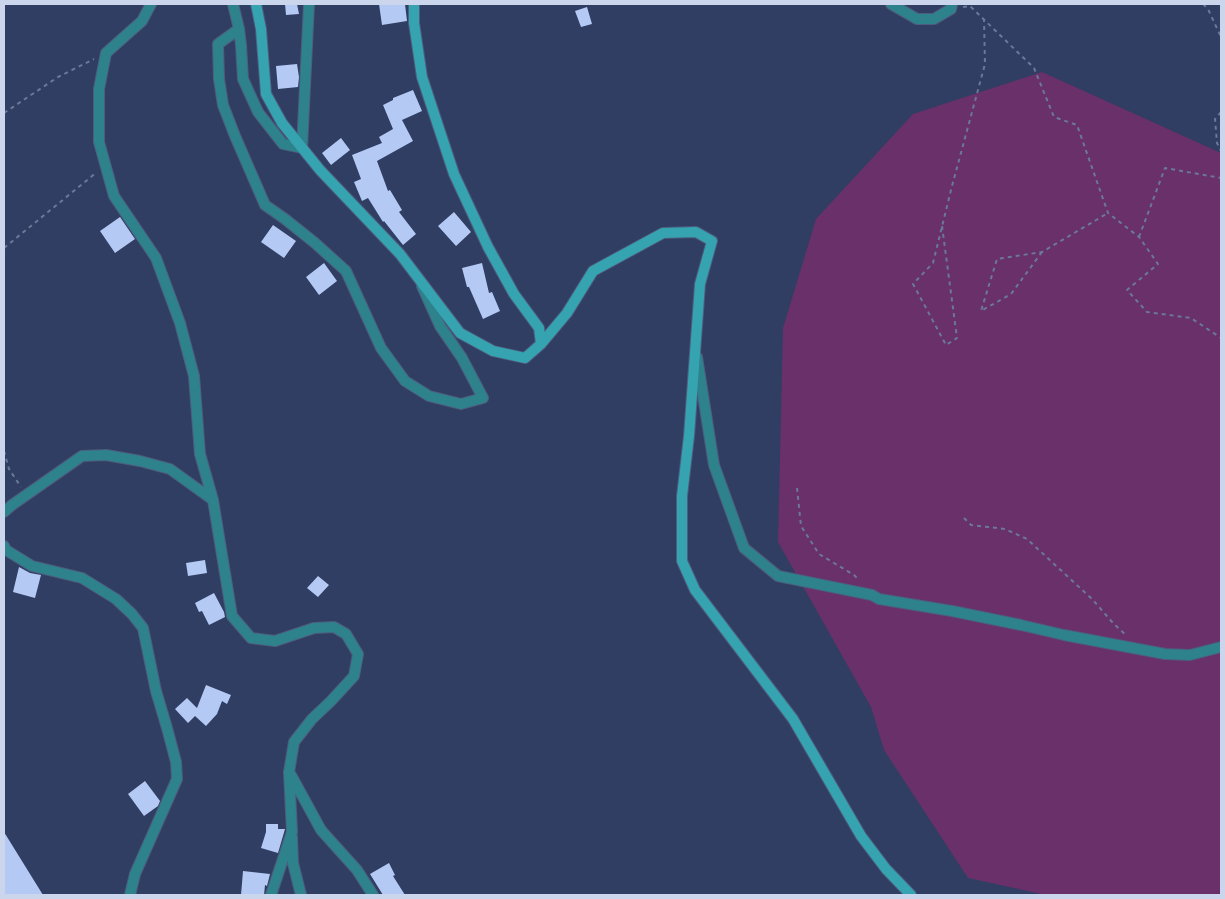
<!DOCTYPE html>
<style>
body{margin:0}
#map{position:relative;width:1225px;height:899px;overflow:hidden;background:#2f3e62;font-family:"DejaVu Sans",sans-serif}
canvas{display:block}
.frame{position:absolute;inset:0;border:5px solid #cbd5eb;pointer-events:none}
</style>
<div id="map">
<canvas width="1225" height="899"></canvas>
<div class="frame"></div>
</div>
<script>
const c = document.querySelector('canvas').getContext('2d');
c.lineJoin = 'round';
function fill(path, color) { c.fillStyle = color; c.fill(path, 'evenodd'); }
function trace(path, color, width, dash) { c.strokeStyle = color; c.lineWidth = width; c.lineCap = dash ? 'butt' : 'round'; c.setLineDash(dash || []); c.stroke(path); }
const green = new Path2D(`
 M1042 72 1221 153V895H1046L968 878 884 750 871 707 778 542 783 328 816 219 913 114Z`);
const building = new Path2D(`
 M285 4H297L299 14 286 15Z
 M379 4H405L407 21 382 25Z
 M587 7 592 24 581 27 575 11Z
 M297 64 299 77 298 87 278 89 276 66Z
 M413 90 422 111 402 120 413 141 377 161 388 191 390 190 402 210 399 212 416 234 403 245 384 221 383 222 368 198 362 201 354 182 361 179 352 155 382 143 379 137 393 129 383 105 393 100V98Z
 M341 138 350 150 331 165 322 153Z
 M454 212 471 232 456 246 438 226Z
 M120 217 135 239 115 253 100 231Z
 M273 225 296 241 284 258 261 242Z
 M324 263 337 281 319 295 306 277Z
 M482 263 489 293 492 292 500 311 483 319 469 287H467L462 268Z
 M205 560 207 573 188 576 186 563Z
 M19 567 30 573 41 575 35 598 13 592Z
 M318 576 329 585 318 597 307 588Z
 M214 593 224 612 225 617 209 625 202 611 199 612 195 603Z
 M206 685 231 695 227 704 222 701 217 714 206 726 195 716 188 723 175 709 187 698 197 708Z
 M145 781 160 801 158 806 144 816 128 794Z
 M266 824H278V829H285L278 853 261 848 266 832Z
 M4 832 43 895H4Z
 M389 863 395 875 393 876 405 895H383L370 874Z
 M243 871 270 874 267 886 265 885 264 895H241Z`);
const path = new Path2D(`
 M1203 4 1208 9 1221 37
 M963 7 970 6 1034 68 1054 117 1077 125 1108 213 1139 237 1158 264 1127 290 1147 312 1191 318 1221 338
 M1221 112 1215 119 1217 143 1221 151
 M4 113 58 77 94 59
 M942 226 957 338 946 345 913 284 933 263 952 186 985 64 984 20
 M1139 237 1165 168 1221 178
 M4 248 97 172
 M1042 252 1011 294 981 311 997 259 1042 252 1108 213
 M4 451 9 469 21 487
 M797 488 801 526 819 554 854 575 859 580
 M964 518 971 525 1005 529 1027 539 1092 599 1113 623 1127 636`);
const street = new Path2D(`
 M151 4 142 21 106 53 99 89V142L114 196 156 258 180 323 194 376 200 454 213 500 232 616 251 638 275 641 314 628 334 627 346 634 358 654 354 676 331 701 312 719 294 742 289 772 292 832 271 895
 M233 4 239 29
 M309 4 302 148 283 144 258 112 243 79 241 45 239 29 218 44 219 79 223 105 235 136 265 205 285 219 315 243 346 271 381 348 405 381 429 396 461 404 483 398 462 358 440 326 422 286
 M891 4 917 19H934L951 9 952 4
 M697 357 714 465 744 548 778 576 872 595 879 599 952 611 1021 625 1064 635 1165 654 1190 655 1221 647
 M4 512 12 505 82 456 106 455 140 461 170 469 213 500
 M4 546 6 550 32 566 82 578 116 599 132 614 143 628 156 691 167 728 176 762 177 779 135 874 130 895
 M291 775 321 830 357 870 373 895
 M292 837 293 863 301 895`);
const secondary = new Path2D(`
 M256 4 261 29 266 94 282 123 320 170 400 254 460 333 493 351 525 358 541 344 539 328 514 294 488 247 454 174 422 77 414 23V4
 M541 344 567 313 593 271 663 233 696 232 712 241 700 284 689 436 682 496V561L695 590 793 719 861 836 886 869 911 895`);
fill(green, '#69306a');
fill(building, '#b5c9f5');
trace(street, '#4e5c7d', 12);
trace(secondary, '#4e5c7d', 12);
trace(path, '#6b7897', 2, [4, 4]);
trace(street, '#2d828c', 10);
trace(secondary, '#35a3b0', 10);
</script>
